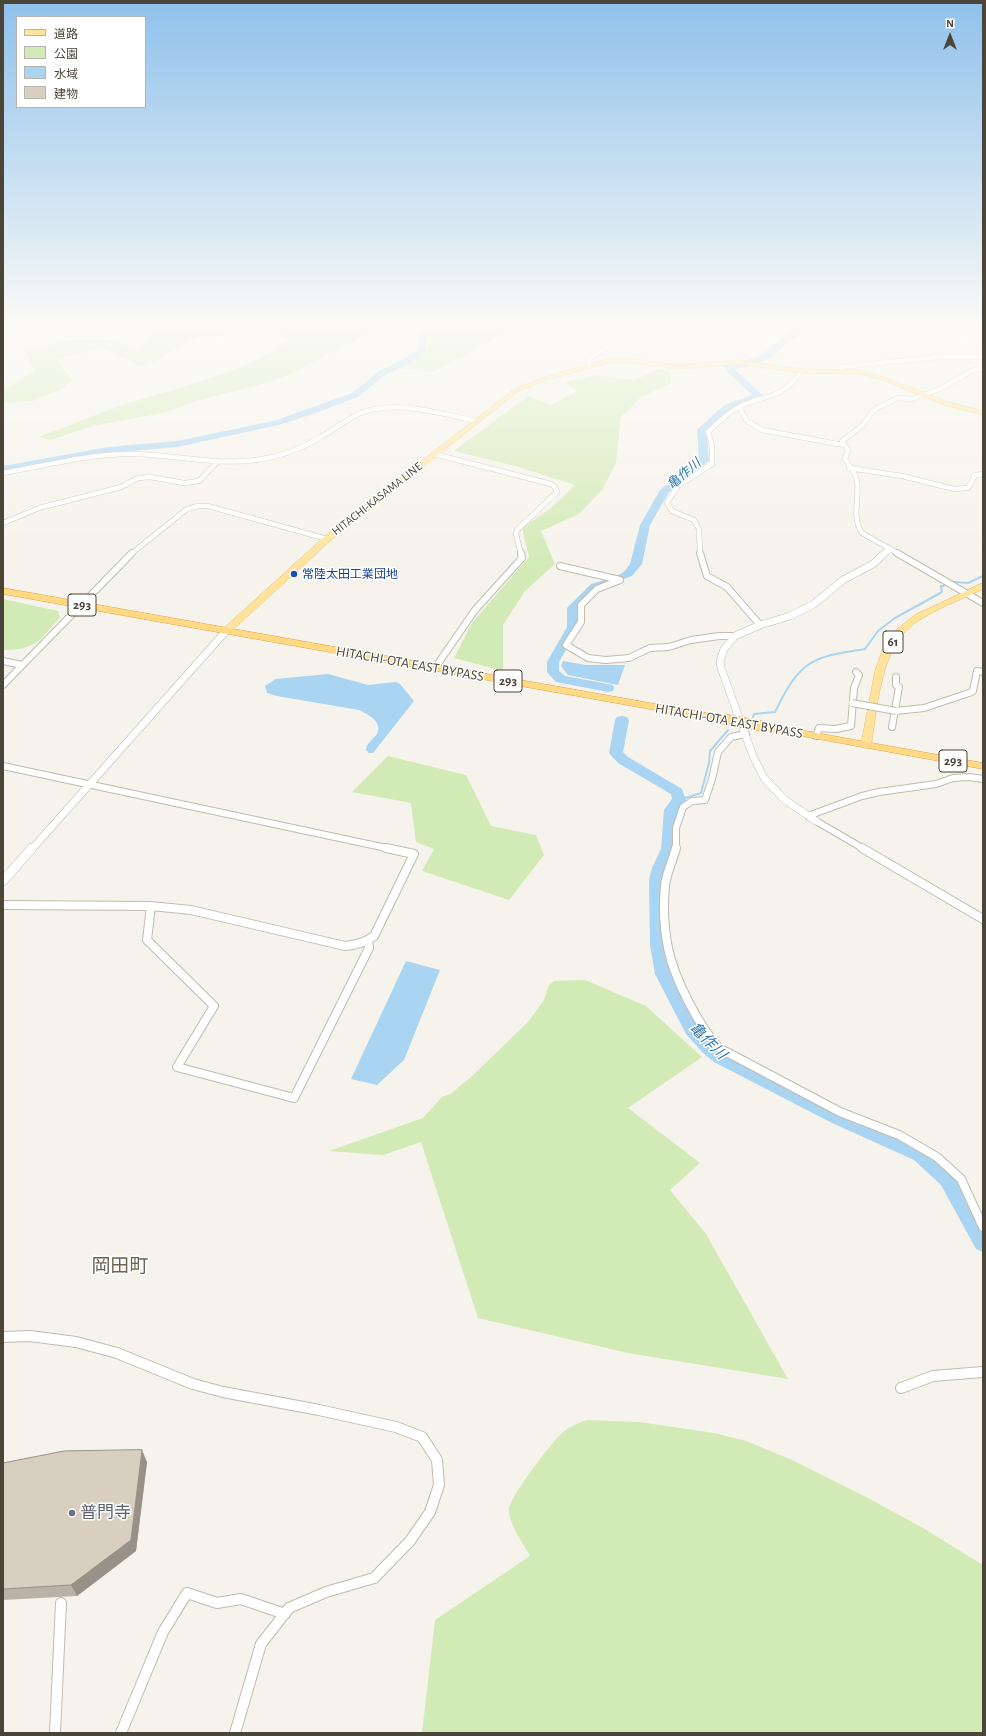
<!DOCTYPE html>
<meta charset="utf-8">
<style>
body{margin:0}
#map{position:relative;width:986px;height:1736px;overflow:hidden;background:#f6f3ec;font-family:"Alegreya Sans","Noto Sans JP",sans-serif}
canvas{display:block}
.frame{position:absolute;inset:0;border:4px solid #4b4439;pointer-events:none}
.legend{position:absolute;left:16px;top:16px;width:130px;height:92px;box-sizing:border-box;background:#fff;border:1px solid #b7b4b0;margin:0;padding:5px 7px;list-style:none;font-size:12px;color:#4b4439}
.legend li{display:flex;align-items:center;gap:8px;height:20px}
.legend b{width:20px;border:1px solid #b7b4b0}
.north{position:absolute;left:930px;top:16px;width:40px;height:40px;-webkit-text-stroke:3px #fff;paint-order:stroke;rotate:0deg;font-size:11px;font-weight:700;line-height:16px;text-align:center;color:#4b4439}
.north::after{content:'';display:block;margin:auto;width:14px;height:18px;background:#4b4439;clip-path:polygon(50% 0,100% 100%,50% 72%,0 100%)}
</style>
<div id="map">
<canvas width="986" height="1736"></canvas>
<div class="frame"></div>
<ul class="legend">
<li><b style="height:5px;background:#ffe39c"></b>道路</li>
<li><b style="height:11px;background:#d2eab5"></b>公園</li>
<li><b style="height:11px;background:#a9d4f2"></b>水域</li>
<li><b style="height:11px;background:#d8cfc1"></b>建物</li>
</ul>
<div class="north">N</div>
</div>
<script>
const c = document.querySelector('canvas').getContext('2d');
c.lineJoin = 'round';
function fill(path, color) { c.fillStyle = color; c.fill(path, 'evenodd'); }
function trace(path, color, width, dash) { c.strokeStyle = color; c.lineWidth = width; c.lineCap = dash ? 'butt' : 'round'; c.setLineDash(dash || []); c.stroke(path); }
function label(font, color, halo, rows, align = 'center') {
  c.font = font + ' "Alegreya Sans","Noto Sans JP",sans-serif'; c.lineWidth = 3; c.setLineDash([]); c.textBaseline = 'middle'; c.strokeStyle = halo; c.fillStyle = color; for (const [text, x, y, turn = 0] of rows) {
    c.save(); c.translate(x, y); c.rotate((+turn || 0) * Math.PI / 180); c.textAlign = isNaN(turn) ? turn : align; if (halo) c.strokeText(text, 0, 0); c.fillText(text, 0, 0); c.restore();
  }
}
const green = new Path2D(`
 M152 328H374L366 335 286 376 255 386 196 401 163 413 93 426 50 440 39 437C73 424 106 410 141 399 191 384 248 371 290 339L274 331 235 332 223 336 199 337 173 349 163 358 140 366 103 348 56 359 72 379 64 388 33 401 3 403V387H9L34 371 24 349 71 340H107L139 349 155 329Z
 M427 328H513L434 372 399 368 427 349Z
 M659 369 671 372V383L641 397 621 417 616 463 602 490 579 514 541 531 555 564 525 591 503 625V671L454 658 472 623 529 557 522 528 551 508 575 485 519 467 454 451 528 396 551 405 577 391 565 382 595 375 635 380Z
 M3 599 58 611 60 617C40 640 37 650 3 650Z
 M388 756 466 775 491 826 536 835 544 855 509 900 422 871 434 849 416 842 411 803 352 792Z
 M585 980 646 1006 702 1057 628 1108 700 1163 670 1190 706 1234 788 1379 628 1353 478 1318 421 1142 383 1155 329 1151 423 1118 442 1097 450 1094 471 1077 529 1021 544 1000 549 985 554 981Z
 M587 1420 639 1422 714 1433 746 1441 792 1460 866 1497 923 1528 983 1565V1733H422L435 1620 530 1556C523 1542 509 1526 509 1509 510 1497 552 1442 562 1433 569 1427 578 1423 587 1420Z`);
const water = new Path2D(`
 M563 661 586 665H625L618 685 568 675 561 666Z
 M328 674 368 685 396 682 400 684 414 701 373 753H369L366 750C366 743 373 740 377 734 383 722 368 714 359 710L277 696 267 693 265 686 276 679Z
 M406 961 440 970 404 1060 377 1085 351 1079Z`);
const stream = new Path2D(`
 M954 582 968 583 983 576
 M753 717 754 714 775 712C800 661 810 657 865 649L878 631 895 618 942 592 941 586H944
 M679 800 701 793 709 763 710 751 728 730`);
const river = new Path2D(`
 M420 328H428L425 351 417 359 384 376 358 397 321 411 279 425 177 447 108 453 3 472V466L108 447 177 441 274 421 352 393 378 372 411 355 417 350Z
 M795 328H805L771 358 755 365 734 369 764 396 762 398 729 410 707 431 709 461 669 492 650 525 642 564 632 576 599 588 579 609V627L559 662V671L565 676 608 684 613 685 614 688 613 691 608 692 556 682 547 672V662L567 627V608L591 584 614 577 624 572 630 564 640 525 660 490 699 460 697 430 699 428 723 406 752 395 726 371 724 367 726 365 759 357Z
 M622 716 627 717 629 720 623 752 628 757 682 789 686 800 678 811 675 849 666 868 665 880 666 945 671 974 698 1024 715 1043 726 1052 842 1112 926 1150 955 1173 983 1225V1252L976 1249 941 1185 914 1160 830 1122 714 1062 703 1053 686 1034 655 974 650 945 649 880 652 868 661 849 664 810 672 799 671 794 618 763 609 753 615 720 617 717Z`);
const minorFar3 = new Path2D(`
 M965 328 983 351
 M3 335 16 328
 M590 366 589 361 591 358 610 345 609 339 612 331 604 328
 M842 371 840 367 939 357H983
 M739 407 747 421 762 430 843 445
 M434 454 551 484 555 487 557 492 517 530 516 534 521 554
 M849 468 902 476 954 489 968 488 975 475 983 474
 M3 473C44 466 84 455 126 454 170 453 212 466 256 460 279 457 301 449 321 437 335 429 348 418 363 412 399 400 441 414 477 421
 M3 523 39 508 121 487 138 478 150 477 184 483 199 481 218 461
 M131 554 187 509 198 506H208L327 539
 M700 554 699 529 694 520 672 511 667 503 678 486 712 464V446L708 432C718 423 727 413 739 407 767 393 781 401 801 371
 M899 554 862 533C851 516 860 500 857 481 856 473 849 466 845 459L848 450 842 441 862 426 872 412 879 407 898 398 912 399 940 389 971 371 983 368`);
const minorFar2 = new Path2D(`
 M700 553 707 576 727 587 760 625
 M897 553 983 603
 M560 566 620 580 597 589 581 605V622L566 645 588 658 606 660 629 658 650 648 669 647 691 640 719 636H735
 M3 661 22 665
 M435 668 475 610 522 558 521 553
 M3 685 132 553
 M896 711 924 708 969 693 973 691 977 671 983 672
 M892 727 899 687 896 685V677
 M816 736 819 728 836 729 851 726 854 688 859 675 856 672
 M3 766 391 849
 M808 816 862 796 879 792 936 784 953 778 969 777 983 779
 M816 821 864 849
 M676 849V828L683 807 692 801 705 800 712 779 718 752 731 737 746 734`);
const minorFar1 = new Path2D(`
 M676 848C673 860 666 874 665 886 663 906 664 928 668 948 674 978 698 1025 719 1048L840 1112 899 1135 937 1157 961 1179 983 1227
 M862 848 983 919
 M3 905 151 906 191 910 345 946C356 945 365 943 374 936L414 854 386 848
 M151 906 147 940 214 1006 177 1067 294 1098 369 948 368 941`);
const minor = new Path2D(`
 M3 1337 30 1336 76 1342 117 1353 193 1384 223 1392 319 1410 396 1427 422 1437 437 1460 439 1485 430 1512 410 1541 374 1578 326 1592 289 1608 261 1644 235 1733
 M901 1388 933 1376 983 1372
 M55 1733 61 1603
 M121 1733 163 1632 187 1593 217 1603 241 1599 285 1614`);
const tertiaryFar2 = new Path2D(`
 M884 554 889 550`);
const tertiaryFar1 = new Path2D(`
 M816 821 785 800 764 778 753 756 721 668 720 661 724 649 735 636 760 625 790 616 814 604 843 580 873 564 885 553
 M32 849 226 631`);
const tertiary = new Path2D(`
 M3 881 32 848`);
const primary = new Path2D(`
 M608 359H633L678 365 739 360 801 369 859 370 884 377 948 402 983 411V415L944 405 880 379 859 374 801 373 739 364 678 369 633 363H608L543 381 517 392 330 541 229 633H223L222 631 223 629 324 537 513 390 539 379Z
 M983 583V589C961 600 918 615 903 634 880 661 877 710 871 745L866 748 862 747 861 745 875 671 883 649 897 629 915 615Z`);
const trunk = new Path2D(`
 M3 588 723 716 728 719 723 722 3 594Z
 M761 723 983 763V769L758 728 756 726Z`);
const minorBridge = new Path2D(`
 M852 703 896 711`);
const trunkBridge = new Path2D(`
 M723 719 761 726`);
const wall = new Path2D(`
 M147 1462 136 1551 77 1596 3 1600V1463Z`);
const shadedWall = new Path2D(`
 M142 1450 147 1462 136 1551 77 1596 71 1585Z`);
const building = new Path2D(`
 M142 1450 131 1540 71 1585 3 1589V1463L64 1451Z`);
const markers = [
 [294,574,4,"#1a4fb4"],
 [72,1513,4,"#6b7280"]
];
const farStreetnames = [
 ["HITACHI-KASAMA LINE",377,499,-38]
];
const farTransitnames = [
 ["常陸太田工業団地",302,574]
];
const farWaternames = [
 ["亀作川",684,474,-40]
];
const shields = [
 [82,605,28],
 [893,642,20],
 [508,681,28],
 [953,761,28]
];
const shieldNames = [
 ["293",82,605],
 ["61",893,642],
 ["293",508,681],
 ["293",953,761]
];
const streetNames = [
 ["HITACHI-OTA EAST BYPASS",410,664,10],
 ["HITACHI-OTA EAST BYPASS",729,721,10]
];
const waterNames = [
 ["亀作川",708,1041,45]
];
const nearWorshipnames = [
 ["普門寺",80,1513]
];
const nearQuarternames = [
 ["岡田町",120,1266]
];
fill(green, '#d2eab5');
fill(water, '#a9d4f2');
trace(stream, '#a9d4f2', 2);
fill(river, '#a9d4f2');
trace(minorFar3, '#c2bbae', 5.5);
trace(minorFar2, '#c2bbae', 8);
trace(minorFar1, '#c2bbae', 10);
trace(minor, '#c2bbae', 12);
trace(tertiaryFar2, '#c2bbae', 6);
trace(tertiaryFar1, '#c2bbae', 8);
trace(tertiary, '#c2bbae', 10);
trace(primary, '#e6c16a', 1);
trace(trunk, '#e0a43c', 1);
trace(minorFar3, '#fff', 4.5);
trace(minorFar2, '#fff', 6);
trace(minorFar1, '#fff', 8);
trace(minor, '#fff', 10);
trace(tertiaryFar2, '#fff', 5.5);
trace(tertiaryFar1, '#fff', 7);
trace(tertiary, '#fff', 9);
fill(primary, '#ffe39c');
fill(trunk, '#ffd985');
trace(minorBridge, '#c2bbae', 8, []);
trace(trunkBridge, '#e0a43c', 11, []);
trace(minorBridge, '#fff', 6);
trace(trunkBridge, '#ffd985', 10);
fill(wall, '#bab2a6');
fill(shadedWall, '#979187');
fill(building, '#d8cfc1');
trace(building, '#979187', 1);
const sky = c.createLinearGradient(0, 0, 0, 571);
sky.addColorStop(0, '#8fc1ec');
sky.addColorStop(0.57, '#fbfaf6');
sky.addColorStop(1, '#fbfaf600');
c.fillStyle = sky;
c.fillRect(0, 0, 986, 571);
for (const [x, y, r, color] of markers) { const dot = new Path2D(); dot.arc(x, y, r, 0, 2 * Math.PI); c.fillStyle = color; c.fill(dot); trace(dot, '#fff', 1.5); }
label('12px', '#4b4439', '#fff', farStreetnames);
label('12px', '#164399', '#fff', farTransitnames, 'left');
label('italic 13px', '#2e7ab2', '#fff', farWaternames);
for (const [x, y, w] of shields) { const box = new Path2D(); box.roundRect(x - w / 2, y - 11, w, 22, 3); c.fillStyle = '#fff'; c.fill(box); trace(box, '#4b4439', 1); }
label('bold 13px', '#4b4439', null, shieldNames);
label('14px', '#4b4439', '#fff', streetNames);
label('italic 15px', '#2e7ab2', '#fff', waterNames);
label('17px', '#5b616d', '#fff', nearWorshipnames, 'left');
label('19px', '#6e6250', '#fff', nearQuarternames);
</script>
